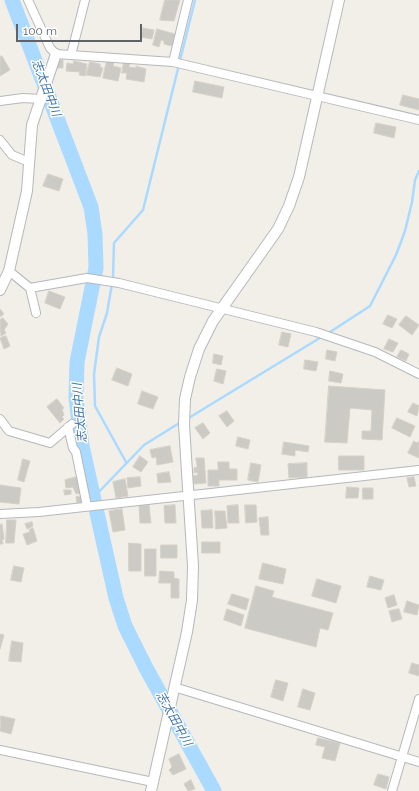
<!DOCTYPE html>
<meta charset="utf-8">
<style>
body{margin:0}
#map{position:relative;width:419px;height:791px;overflow:hidden;background:#f1efe8;font-family:Raleway,sans-serif}
canvas{display:block}
.scale{position:absolute;left:16px;top:24px;width:126px;height:18px;box-sizing:border-box;border:2px solid #5f6368;border-top:0;padding-left:5px;font-size:12px;line-height:14px;white-space:nowrap;color:#5f6368;-webkit-text-stroke:3px #fff;paint-order:stroke}
</style>
<div id="map">
<canvas width="419" height="791"></canvas>
<div class="scale">100 m</div>
</div>
<script>
const c = document.querySelector('canvas').getContext('2d');
c.lineJoin = 'round';
function trace(path, color, width, dash) { c.strokeStyle = color; c.lineWidth = width; c.lineCap = dash ? 'butt' : 'round'; c.setLineDash(dash || []); c.stroke(path); }
function fill(path, color) { c.fillStyle = color; c.fill(path, 'evenodd'); }
function label(font, color, halo, rows, align = 'center') {
  c.font = font + ' Raleway,"Noto Sans JP",sans-serif'; c.lineWidth = 3; c.setLineDash([]); c.textBaseline = 'middle'; c.strokeStyle = halo; c.fillStyle = color; for (const [text, x, y, turn = 0] of rows) {
    c.save(); c.translate(x, y); c.rotate((+turn || 0) * Math.PI / 180); c.textAlign = isNaN(turn) ? turn : align; if (halo) c.strokeText(text, 0, 0); c.fillText(text, 0, 0); c.restore();
  }
}
const stream = new Path2D(`
 M327 334 370 306 396 255 405 231 412 202 415 180 419 171
 M187 419 323 336
 M126 462 95 406 94 374 99 337 107 313 113 278 114 243 143 210 195 0
 M93 498 144 445 181 422`);
const river = new Path2D(`
 M12 0 91 207 95 234 96 268 77 362 76 398 82 446 116 598 125 626 146 668 214 791`);
const building = new Path2D(`
 M165 0H180L174 21 160 20Z
 M143 28 154 30 152 39 141 37Z
 M157 29 175 34 172 46 164 44V41L161 40 159 47 153 45Z
 M2 56 10 70 0 76V57Z
 M58 60H63V68H57Z
 M107 60 114 61 113 66 121 68 118 81 103 78Z
 M74 61 87 64 85 76 79 75 80 72 66 71 67 63 73 64Z
 M124 61 130 62 129 67 136 68V66L146 69 144 82 126 79 127 73H122Z
 M90 62 100 64V67L103 68 100 77 86 75Z
 M195 81 224 87 222 98 193 92Z
 M403 95 419 99V110L400 105Z
 M376 123 396 127 394 138 374 133Z
 M48 174 63 179 59 191 43 186Z
 M49 291 65 297 60 309 45 303Z
 M0 309 4 314 0 317Z
 M388 315 397 319 392 328 383 324Z
 M406 316 419 325 412 335 399 325Z
 M3 318 8 324 4 330 6 333 1 336 0 320Z
 M282 332 291 334 288 347 279 345Z
 M6 336 10 346 4 349 0 338Z
 M389 339 398 343 393 352 384 349Z
 M327 350 337 352 335 361 326 359Z
 M401 350 409 354 406 361 397 357Z
 M214 354 223 356 221 365 213 363Z
 M305 360 318 362 316 371 304 369Z
 M117 368 132 374 128 386 112 380Z
 M217 369 226 371 223 384 214 381Z
 M330 371 343 374 341 383 329 381Z
 M329 386 385 390 382 440 362 439V431H371L372 410 350 408 347 443 325 442Z
 M142 391 158 397 153 409 138 404Z
 M57 399 64 408 62 409 64 415 62 417 64 419 60 423 47 407Z
 M413 403 419 406 417 416 408 412Z
 M227 411 234 421 227 427 219 416Z
 M397 418 415 426 410 437 392 428Z
 M203 423 210 433 203 439 195 428Z
 M238 437 250 440 248 449 236 446Z
 M414 441 417 443 419 441V458L408 453Z
 M284 442 309 446 308 452 295 450V456L282 454Z
 M170 446 173 462 157 465 156 457 152 458 150 450Z
 M140 456 148 462 141 472 133 467Z
 M339 456H364V470H339Z
 M196 458H204L206 483 194 484 193 476 198 475 197 472 194 473V468L197 467Z
 M23 459 30 461 24 482 18 480Z
 M218 462H229V469H237V480H219V486H208V470H218Z
 M251 463 261 465 258 482 248 480Z
 M307 463V477L289 478 288 464Z
 M169 472 171 482 158 483 157 474Z
 M76 477H80L82 493 76 494 73 487 66 488 65 480Z
 M140 477 141 486 128 488 127 478Z
 M414 477 416 486 409 487 407 478Z
 M125 479 128 496 116 498 113 482Z
 M0 485 21 488 19 504 0 502Z
 M347 487 359 488 358 498H346Z
 M363 488H373V499H363Z
 M64 490H71V494L65 495Z
 M84 496V503H77L76 497Z
 M149 505 151 523H140L139 506Z
 M175 505 176 523H165L164 506Z
 M238 505 239 523H228L227 506Z
 M245 505H256L257 522 246 523Z
 M122 509 125 530 113 532 109 511Z
 M212 510 213 528H202L201 511Z
 M215 511H225L227 528 216 529Z
 M268 517 269 535H261L259 518Z
 M7 520H16L14 543H6Z
 M32 522 33 526 27 529 25 524Z
 M2 524 4 539 2 540 3 544H0V525Z
 M33 528 37 541 27 545 23 534 30 532 29 530Z
 M202 542H220V553H202Z
 M129 543 141 544V571H129Z
 M161 545H177V558H161Z
 M145 549H156V576H145Z
 M263 563 286 569 283 584 259 579Z
 M14 566 24 568 21 582 11 580Z
 M160 571 174 572V578L179 579V598H171V583H159Z
 M370 576 384 580 381 590 367 587Z
 M317 579 341 586 336 603 312 596Z
 M256 586 274 591 272 597 333 613 328 630 320 628 316 647 245 628Z
 M232 594 249 599 246 610 228 604Z
 M394 595 397 605 388 608 385 598Z
 M407 601 419 605 417 615 404 612Z
 M227 609 244 615 241 626 224 620Z
 M399 609 402 619 392 622 389 611Z
 M0 634 4 635 0 649Z
 M12 641 23 643 21 662 9 661Z
 M412 663 419 665V676L409 673Z
 M276 680 288 683 283 701 271 697Z
 M303 689 315 693 310 710 298 707Z
 M1 716 15 719 11 734 0 731Z
 M318 738 340 743 335 761 322 758 325 747 316 745Z
 M179 754 186 769 173 775 169 770 172 767 169 759Z
 M378 774 389 777 386 789 374 785Z
 M191 780 195 789 188 791 184 784Z`);
const minor = new Path2D(`
 M28 0 50 48 56 54 173 62 419 120
 M71 55 85 0
 M173 62 188 0
 M0 101 23 98 40 99
 M0 140 12 155 29 162
 M9 271 30 288 36 313
 M30 288 87 278 119 283 316 332 375 352 419 374
 M0 419 9 431 50 443 72 424
 M68 427 73 448 76 452 87 506
 M0 514 39 512 419 470
 M174 687 419 762
 M0 750 153 782
 M392 791 419 699`);
const tertiary = new Path2D(`
 M0 290 9 271 27 191 32 125 56 54
 M151 791 187 632 192 600 193 566 184 425 185 399 190 377 199 349 213 321 278 229 289 206 299 177 339 0`);
const waterNames = [
 ["志太田中川",46,88,69],
 ["志太田中川",80,413,-95],
 ["志太田中川",174,719,61]
];
trace(stream, '#aadaff', 2.5);
trace(river, '#aadaff', 15);
fill(building, '#cccac5');
trace(building, '#d6d1c6', 1);
trace(minor, '#b5b8bc', 10);
trace(tertiary, '#b5b8bc', 12);
trace(minor, '#fff', 8);
trace(tertiary, '#fff', 10);
label('italic 12px', '#4174aa', '#fff', waterNames);
</script>
